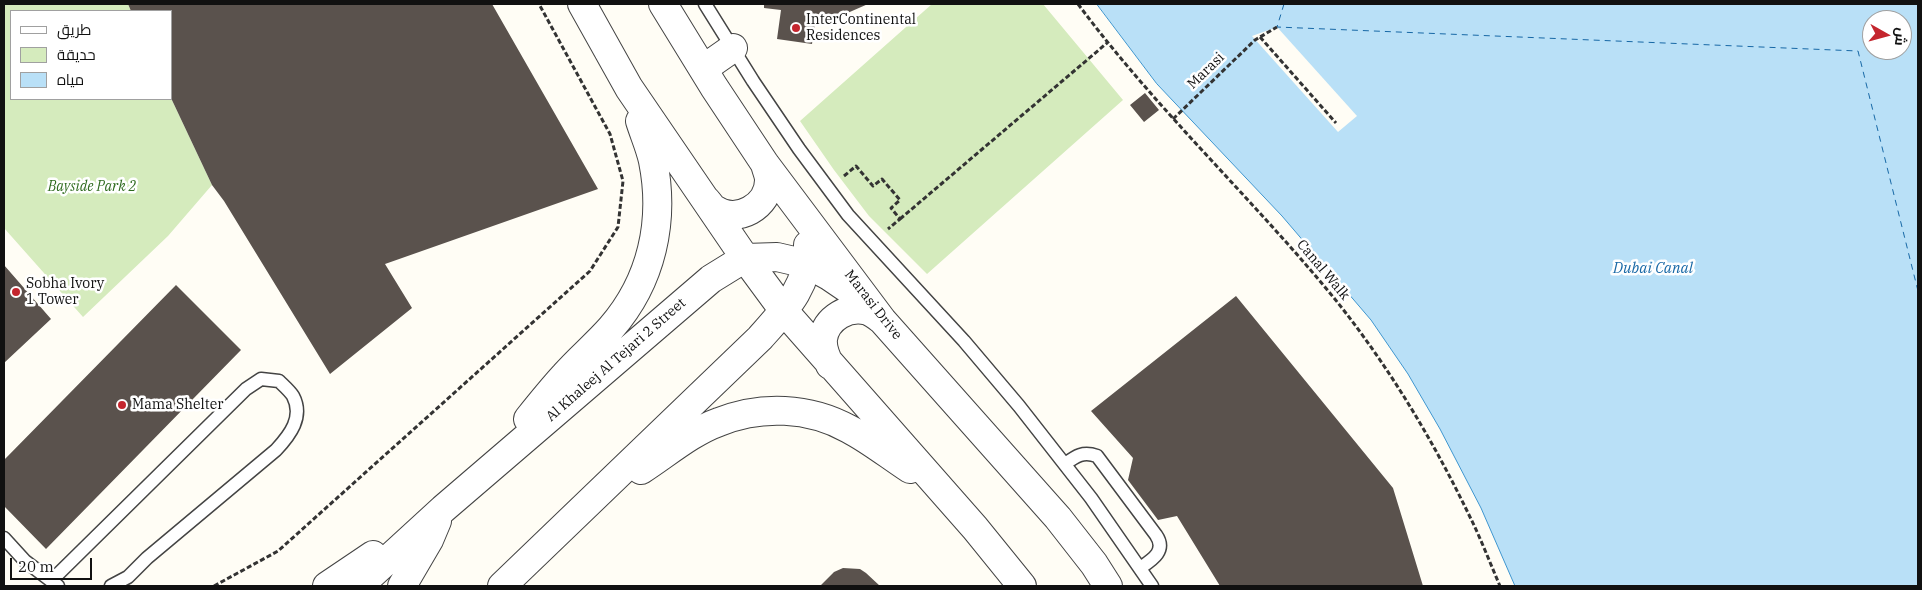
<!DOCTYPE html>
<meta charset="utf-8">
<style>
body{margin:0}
#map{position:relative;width:1922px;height:590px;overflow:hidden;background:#fffdf5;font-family:"IBM Plex Serif",Cairo,serif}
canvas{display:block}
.frame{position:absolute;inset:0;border:5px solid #111;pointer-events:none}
.legend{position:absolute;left:10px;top:10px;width:162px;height:90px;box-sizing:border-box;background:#fff;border:1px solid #a0a0a0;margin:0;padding:6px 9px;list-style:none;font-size:15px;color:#111}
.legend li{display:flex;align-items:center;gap:10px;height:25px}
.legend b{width:25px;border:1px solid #a0a0a0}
.north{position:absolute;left:1862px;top:10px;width:50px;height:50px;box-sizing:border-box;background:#fff;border:1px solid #a0a0a0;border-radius:50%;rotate:97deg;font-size:14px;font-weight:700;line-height:20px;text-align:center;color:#111}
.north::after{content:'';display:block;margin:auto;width:18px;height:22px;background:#c4262e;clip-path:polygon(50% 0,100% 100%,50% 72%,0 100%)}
.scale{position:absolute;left:10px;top:558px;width:82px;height:22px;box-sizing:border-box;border:2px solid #111;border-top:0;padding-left:6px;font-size:15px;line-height:18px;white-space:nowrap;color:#111;-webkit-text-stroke:4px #fff;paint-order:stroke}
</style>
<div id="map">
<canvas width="1922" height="590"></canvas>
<div class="frame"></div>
<ul class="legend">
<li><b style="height:6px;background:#fff"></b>طريق</li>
<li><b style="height:14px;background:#d5ebbd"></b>حديقة</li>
<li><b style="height:14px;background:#b9e0f7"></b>مياه</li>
</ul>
<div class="north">ش</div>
<div class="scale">20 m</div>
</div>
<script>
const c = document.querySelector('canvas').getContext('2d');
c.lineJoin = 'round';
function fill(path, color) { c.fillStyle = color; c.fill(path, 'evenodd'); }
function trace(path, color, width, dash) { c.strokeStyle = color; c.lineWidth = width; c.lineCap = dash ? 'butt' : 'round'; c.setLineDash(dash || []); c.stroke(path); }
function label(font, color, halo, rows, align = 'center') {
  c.font = font + ' "IBM Plex Serif",serif'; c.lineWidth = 5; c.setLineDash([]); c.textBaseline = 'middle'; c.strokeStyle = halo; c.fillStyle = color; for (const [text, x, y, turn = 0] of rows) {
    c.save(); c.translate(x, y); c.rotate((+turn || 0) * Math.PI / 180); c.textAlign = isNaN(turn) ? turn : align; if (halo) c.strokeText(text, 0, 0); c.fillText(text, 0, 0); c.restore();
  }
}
const green = new Path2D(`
 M4 4H128L131 11H11V99L171 98 212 185 168 236 83 317 4 228Z
 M932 4H1043L1123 100 927 274 869 216 834 170 800 121Z`);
const water = new Path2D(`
 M1097 4H1918V586H1515L1481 508 1440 429 1408 374 1371 320 1282 216 1157 84ZM1872 20H1902V50H1872Z`);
const pier = new Path2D(`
 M1277 27 1357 116 1338 132 1252 36Z`);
const ferry = new Path2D(`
 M1284 4 1277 27 1858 51 1918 291`);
const building = new Path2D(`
 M128 4H492L598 189 385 264 412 308 330 374 224 201 212 185 171 98V11H131Z
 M764 4H868L836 18 816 16 812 44 777 39 781 10 764 8Z
 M1145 93 1159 110 1144 122 1130 105Z
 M4 265 51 319 4 363Z
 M176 285 241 350 46 549 4 506V460Z
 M1236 296 1393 488 1423 586H1220L1177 516 1158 520 1128 480 1133 458 1091 411Z
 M843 568 860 569 866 573 880 586H820L834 572Z`);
const path = new Path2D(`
 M1078 4C1156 109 1252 198 1334 298 1388 365 1433 440 1470 517 1481 539 1490 563 1500 586
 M1260 37 1336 123
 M1173 119 1255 40 1277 27
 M844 176 856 166 873 186 882 179 900 200 891 208 900 219 888 229
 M900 219 1107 43
 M214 586 278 551 590 271 618 227 623 181 610 134 539 4`);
const service = new Path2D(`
 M705 4 753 81 799 149 848 215 964 341 1019 406 1091 498 1152 586
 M1065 464C1076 456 1083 451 1097 456L1156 535C1167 551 1152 560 1140 568
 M4 538 25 561 58 586
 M51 581 246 389 261 379 279 381C283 385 290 391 293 396 304 417 290 435 276 450L147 558 128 577 111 586`);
const tertiary = new Path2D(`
 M582 4 629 88 745 258 784 311 975 528 1022 586
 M663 4 714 87 765 164 882 320 1058 518 1094 564 1108 586
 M703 69 733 48
 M706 200C709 203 711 207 714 209 737 225 769 206 769 180 769 175 766 169 765 164
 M830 365C826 357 822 348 823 339 826 318 849 305 868 311 873 313 878 317 882 320
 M528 419C540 404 552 389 565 375 579 359 596 345 611 328 652 281 665 221 653 161 650 147 644 134 640 121
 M641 470C666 454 691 432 719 422 761 405 809 407 849 429 870 440 890 456 910 469
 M327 586 373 555
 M359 586 443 509 711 279 745 258 777 257 807 264 829 276 854 293
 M402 586 429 540 437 521
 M502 586 760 338C784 311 810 285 808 245`);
const markers = [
 [796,28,5,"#c4262e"],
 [16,292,5,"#c4262e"],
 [122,405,5,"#c4262e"]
];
const poiNames = [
 ["InterContinental",806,20],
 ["Residences",806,36],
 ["Sobha Ivory",26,284],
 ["1 Tower",26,300],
 ["Mama Shelter",132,405]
];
const streetNames = [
 ["Marasi",1206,71,-44],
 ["Canal Walk",1323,270,50],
 ["Marasi Drive",873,305,52],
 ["Al Khaleej Al Tejari 2 Street",616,360,-41]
];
const parkNames = [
 ["Bayside Park 2",92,187]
];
const waterNames = [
 ["Dubai Canal",1653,269]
];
fill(green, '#d5ebbd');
fill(water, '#b9e0f7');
trace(water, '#3f96cf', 1);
fill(pier, '#fffdf5');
trace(ferry, '#1768a6', 1, [6, 5]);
fill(building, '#5a524d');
trace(service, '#444', 15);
trace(tertiary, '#444', 30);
trace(path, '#333', 3, [5, 2.5]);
trace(service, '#fff', 12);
trace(tertiary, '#fff', 28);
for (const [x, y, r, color] of markers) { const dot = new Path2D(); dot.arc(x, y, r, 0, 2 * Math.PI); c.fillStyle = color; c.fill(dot); trace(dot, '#fff', 2); }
label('14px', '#111', '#fff', poiNames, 'left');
label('14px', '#111', '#fff', streetNames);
label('italic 14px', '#2f6b1f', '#fff', parkNames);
label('italic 15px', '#1768a6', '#fff', waterNames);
</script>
